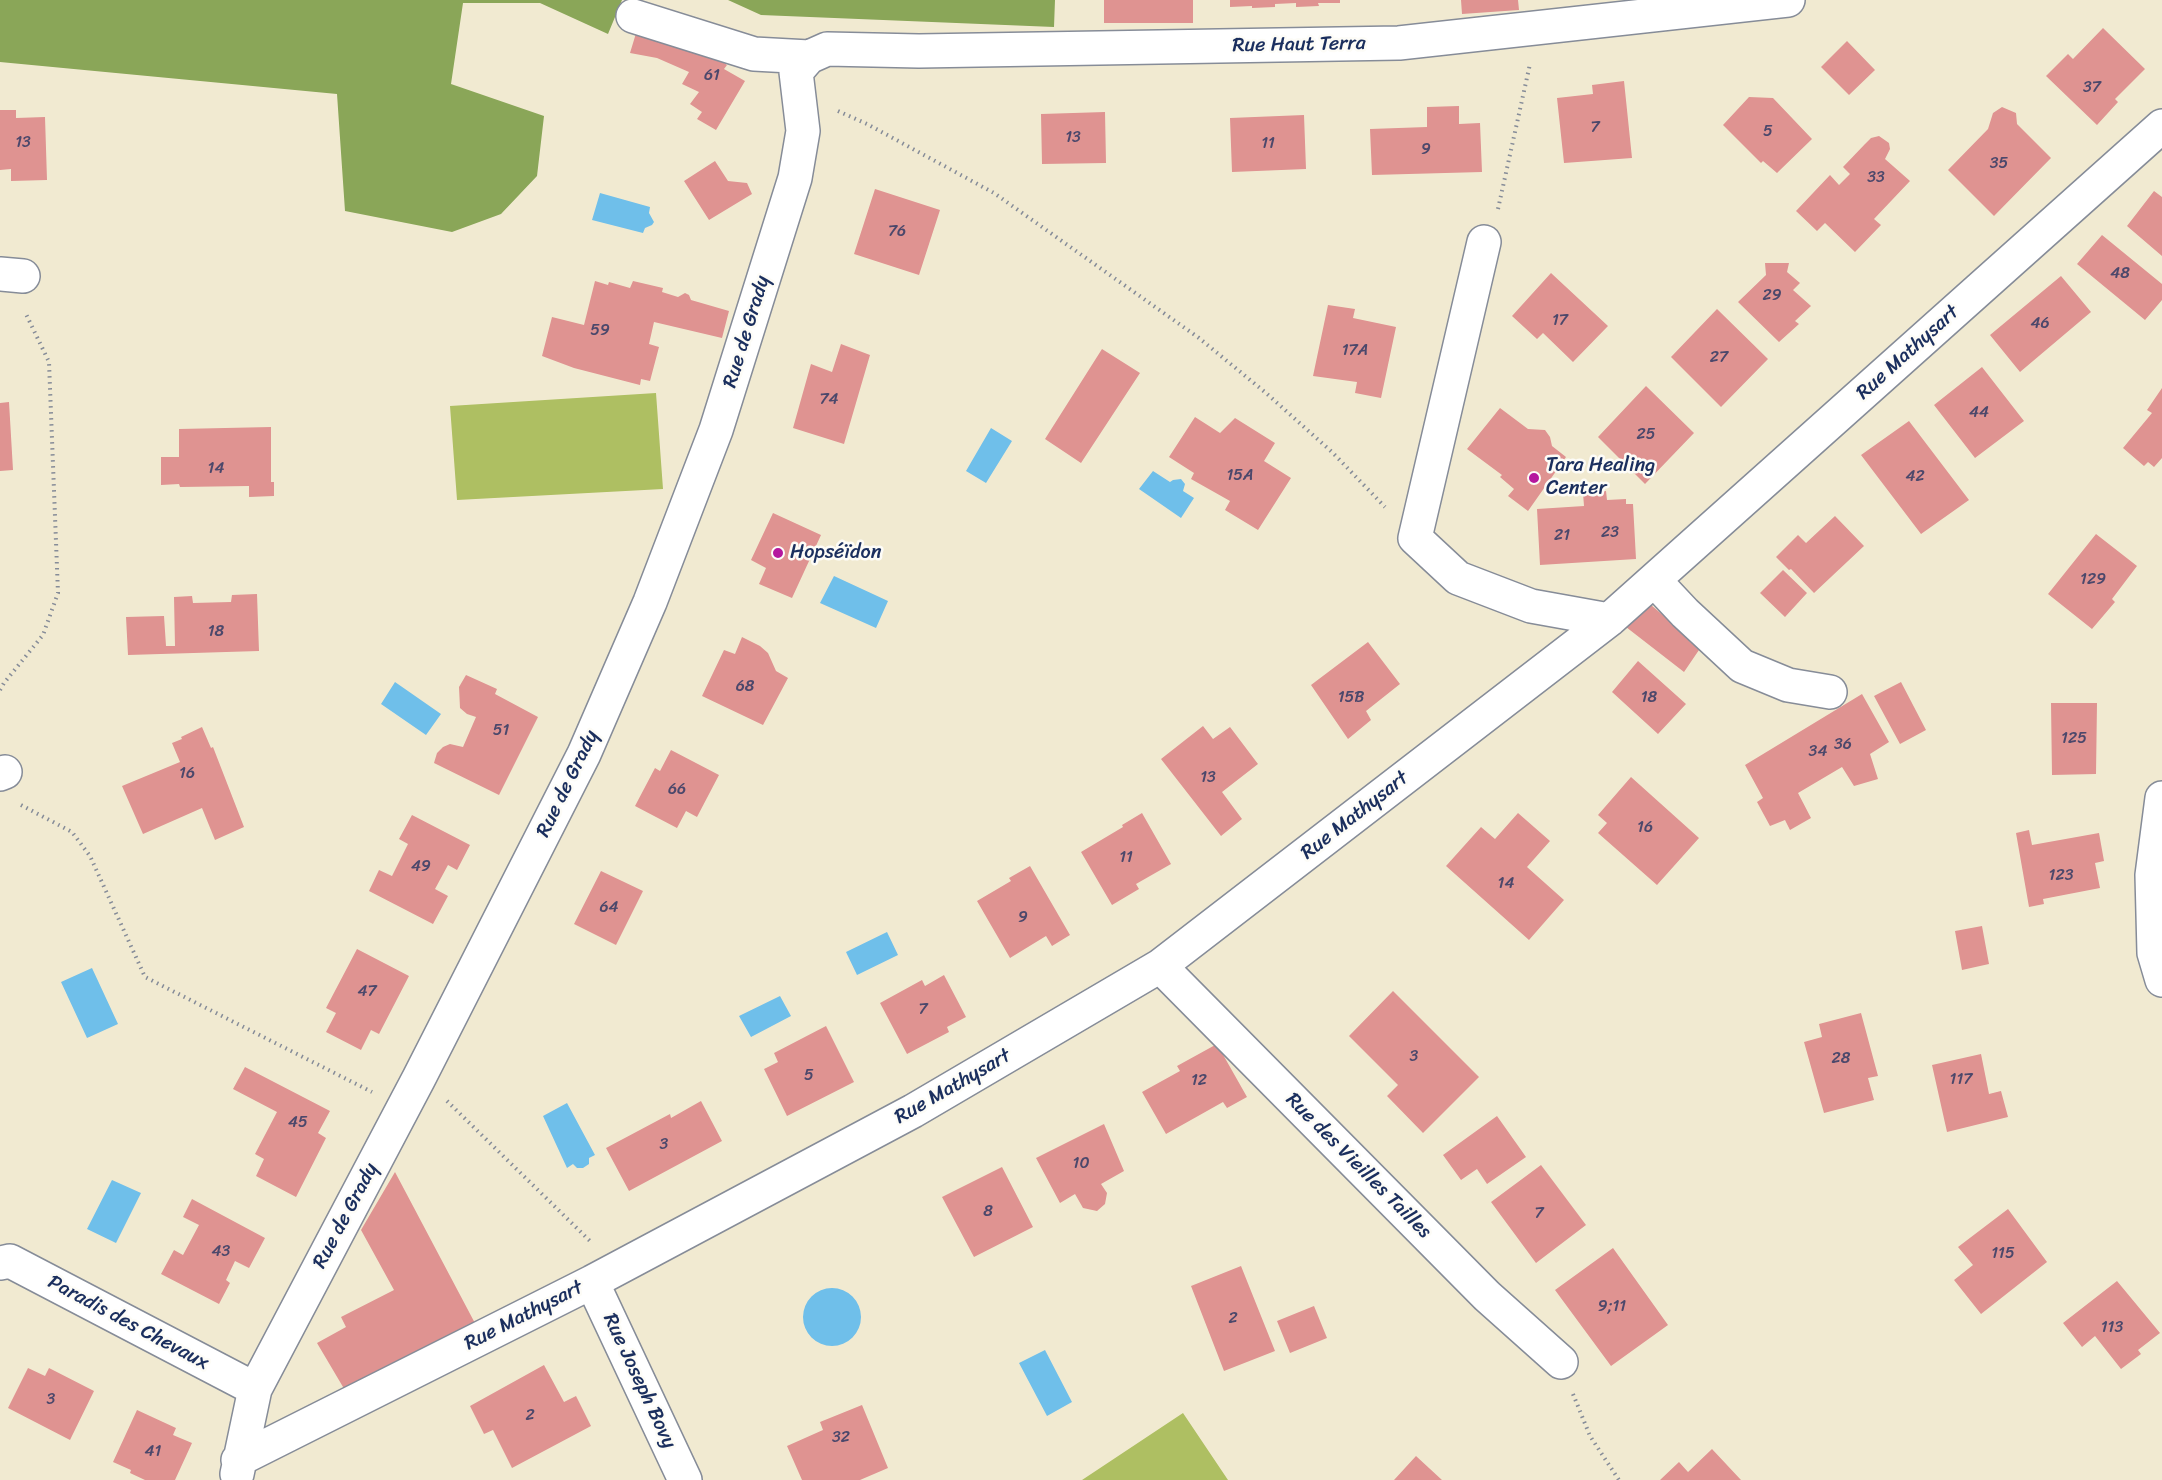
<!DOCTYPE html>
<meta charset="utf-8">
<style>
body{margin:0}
canvas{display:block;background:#f1ead1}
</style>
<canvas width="2162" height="1480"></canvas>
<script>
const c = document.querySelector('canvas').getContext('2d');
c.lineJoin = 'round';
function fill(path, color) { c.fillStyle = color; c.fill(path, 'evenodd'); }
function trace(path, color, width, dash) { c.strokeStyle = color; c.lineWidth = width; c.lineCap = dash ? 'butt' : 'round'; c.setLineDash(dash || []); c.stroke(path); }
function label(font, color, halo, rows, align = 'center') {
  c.font = font + ' Sriracha,sans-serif'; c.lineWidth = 5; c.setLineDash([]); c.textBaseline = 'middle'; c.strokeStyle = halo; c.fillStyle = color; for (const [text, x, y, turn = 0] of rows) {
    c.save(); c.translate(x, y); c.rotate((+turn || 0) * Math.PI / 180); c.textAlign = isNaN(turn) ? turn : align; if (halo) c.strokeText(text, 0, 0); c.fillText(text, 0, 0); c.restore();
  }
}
const green = new Path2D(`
 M656 393 663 489 457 500 450 406Z
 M1183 1413 1228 1480H1082Z`);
const forest = new Path2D(`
 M0 0H622L608 34 540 3H463L451 84 544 116 537 176 501 214 452 232 345 211 337 94 0 62Z
 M728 0H1055L1054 27 761 15Z`);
const water = new Path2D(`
 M600 193 650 207 649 213 654 222 652 225 645 228 643 233 592 220Z
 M991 428 1012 441 986 483 966 471Z
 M1153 471 1170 482 1173 480 1181 479 1185 484 1183 491 1194 498 1181 518 1139 489Z
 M834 576 888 601 876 628 820 603Z
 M395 682 441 714 426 735 381 704Z
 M887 932 898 955 857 975 846 952Z
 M92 968 118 1024 87 1038 61 982Z
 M780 996 791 1016 751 1037 739 1016Z
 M567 1103 595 1155 589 1158V1164L583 1168H577L573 1164 567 1168 543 1116Z
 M112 1180 141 1193 116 1243 87 1229Z
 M803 1317a29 29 0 1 1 58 0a29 29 0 1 1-58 0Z
 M1045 1350 1072 1402 1047 1416 1019 1363Z`);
const building = new Path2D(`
 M1104 0H1193V23H1104Z
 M1230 0H1340V3H1318L1319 6 1296 7V3L1275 4V7L1252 8V6L1230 7Z
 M1461 0H1518L1519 10 1462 14Z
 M2103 28 2145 69 2115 99 2118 102 2097 125 2046 76 2068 54 2073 59Z
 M637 30 705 50 727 65 724 69 745 81 716 130 697 119 702 112 690 104 699 92 682 84 689 72 657 58 630 53Z
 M1847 41 1875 70 1849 95 1821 67Z
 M1624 81 1632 158 1564 163 1557 98 1593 94 1592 85Z
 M1749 97 1773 98 1812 139 1777 173 1763 161 1761 163 1723 125Z
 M1459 106V124L1480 123 1482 172 1372 175 1370 129 1427 127V107Z
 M2002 107 2016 113 2017 124 2051 158 1994 216 1948 170 1988 129 1993 113Z
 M0 110H16V118L45 117 47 180 11 181V169L0 170Z
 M1105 112 1106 163 1042 164 1041 114Z
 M1304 115 1306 169 1232 172 1230 118Z
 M1879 136 1889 143 1890 149 1885 159 1910 181 1874 219 1881 225 1855 252 1825 223 1817 231 1796 211 1830 175 1839 185 1850 174 1843 167 1865 144 1871 138Z
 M715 161 728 181 747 183 752 194 709 220 684 181Z
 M875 189 940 210 919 275 854 254Z
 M2154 191 2162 197V256L2127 226Z
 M2102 235 2162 284V300L2145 320 2077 264Z
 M1765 263H1789L1787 272 1800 283 1793 290 1811 306 1795 321 1799 324 1779 342 1738 302 1766 275Z
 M1551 273 1608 326 1573 362 1543 333 1537 339 1512 316Z
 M2061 276 2091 312 2020 372 1990 335Z
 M595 281 608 285 609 282 630 288 633 281 663 288 662 292 678 297 685 293 689 295 691 300 729 311 722 338 654 322 649 344 659 347 650 381 641 379 640 385 574 368 542 356 552 317 584 325Z
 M1328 305 1355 309 1353 318 1396 327 1381 398 1355 393 1357 382 1313 376Z
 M1717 309 1768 359 1721 407 1671 357Z
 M841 344 870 355 844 444 793 428 811 364 832 372Z
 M1102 349 1140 373 1081 463 1045 439Z
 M1982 367 2024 421 1975 458 1934 405Z
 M1646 386 1694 433 1645 484 1598 437Z
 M2162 388V458L2154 467 2148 462 2144 466 2123 448 2152 413 2147 410Z
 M9 402 13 470 0 471V403Z
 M1500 408 1528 429 1545 430 1550 437 1552 446 1566 457 1528 511 1508 496 1514 489 1500 477 1502 475 1467 449Z
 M1195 417 1220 433 1235 418 1275 443 1264 461 1291 478 1258 530 1225 510 1230 501 1191 479 1194 473 1169 457Z
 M1909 421 1969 500 1921 534 1861 455Z
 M271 427V482H274V496L249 497V486L180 487 179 484 161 485V457H179V429Z
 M1606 491 1607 500 1626 499V504H1633L1636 559 1540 565 1537 509 1584 506 1583 493Z
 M773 513 821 535 792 598 759 584 766 568 751 560Z
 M1835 516 1864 546 1814 593 1791 569 1789 570 1776 557 1798 535 1806 543Z
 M2096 534 2137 566 2112 599 2115 602 2092 629 2048 594Z
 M1783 570 1807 593 1785 617 1760 593Z
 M257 594 259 651 128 655 126 617 164 616 166 646H175L174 597 192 596 193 603 231 602 232 595Z
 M1651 605 1691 639 1689 641 1699 650 1684 672 1626 627Z
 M742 637 760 646 768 653 776 671 788 678 763 725 702 696 724 650 735 654Z
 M1368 642 1400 684 1366 711 1371 720 1348 739 1311 685Z
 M1638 661 1686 704 1658 734 1612 692Z
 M466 675 497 689 495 694 538 717 499 795 434 763 437 753 443 747 450 744 463 747 476 717 467 714 460 708 459 687Z
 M1901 682 1926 730 1900 744 1874 696Z
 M1862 694 1889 742 1870 754 1878 779 1854 786 1842 767 1798 793 1811 818 1790 830 1785 820 1770 826 1757 802 1763 798 1745 765Z
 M2051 703H2097L2096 774 2052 775Z
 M1203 726 1213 739 1230 727 1258 764 1222 792 1242 819 1221 836 1161 759Z
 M202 727 211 748 213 747 244 827 215 840 202 808 143 834 122 786 180 762 172 743 182 739 181 737Z
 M671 750 719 775 697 817 686 811 677 828 635 806 655 768 660 771Z
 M1631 777 1699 838 1657 885 1598 833 1607 823 1598 815Z
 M1142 813 1171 864 1136 884 1139 889 1112 905 1081 852 1123 827 1122 825Z
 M1518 813 1550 841 1527 867 1564 900 1529 940 1446 866 1481 827 1495 839Z
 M412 815 470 845 457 870 448 865 435 889 448 896 433 924 369 891 379 870 392 876 408 844 399 839Z
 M2029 830 2032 845 2099 833 2104 861 2095 863 2100 888 2043 899 2044 904 2029 907 2016 833Z
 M1030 866 1070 935 1052 946 1046 936 1010 958 977 901 1011 881 1009 878Z
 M601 871 643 891 616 945 574 924Z
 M1982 926 1989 964 1962 970 1955 931Z
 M357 949 409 976 379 1034 371 1030 361 1050 326 1032 336 1013 326 1008Z
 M944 975 966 1017 947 1027 949 1032 907 1054 880 1003 922 980 925 986Z
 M1393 991 1479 1077 1423 1133 1387 1096 1398 1085 1349 1036Z
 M1861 1013 1878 1076 1868 1078 1874 1100 1824 1113 1804 1042 1822 1037 1819 1024Z
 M826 1026 854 1082 787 1116 764 1069 778 1062 774 1053Z
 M1217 1044 1247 1097 1227 1108 1223 1102 1166 1134 1142 1092 1180 1071 1177 1066Z
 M1981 1054 1989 1094 2001 1091 2008 1117 1947 1132 1932 1065Z
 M245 1067 330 1111 318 1133 326 1138 296 1197 256 1176 264 1159 255 1154 277 1112 233 1089Z
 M701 1101 722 1141 629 1191 606 1148 670 1114 671 1118Z
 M1497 1116 1526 1157 1487 1184 1477 1169 1461 1180 1443 1155Z
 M1104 1124 1124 1171 1101 1184 1107 1193 1105 1204 1097 1211 1083 1208 1075 1194 1060 1203 1036 1158Z
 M1541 1165 1586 1225 1536 1263 1491 1202Z
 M1002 1167 1033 1227 974 1257 942 1197Z
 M395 1172 477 1327 346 1392 317 1343 346 1327 341 1317 394 1290 361 1230Z
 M192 1199 265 1238 249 1268 235 1261 226 1280 230 1283 219 1304 161 1274 174 1250 183 1255 199 1225 183 1217Z
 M2008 1209 2047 1262 1981 1314 1954 1280 1973 1265 1958 1247Z
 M1613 1248 1668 1325 1611 1366 1555 1290Z
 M1241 1266 1275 1351 1224 1371 1191 1286Z
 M2117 1281 2160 1333 2138 1350 2141 1354 2121 1369 2095 1336 2082 1347 2063 1323Z
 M1314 1306 1327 1338 1290 1353 1277 1321Z
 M544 1365 564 1402 576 1396 591 1426 512 1468 493 1430 484 1434 470 1406Z
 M28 1368 45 1376 49 1368 94 1391 70 1440 8 1408Z
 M862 1405 888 1468 860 1480H802L787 1446 823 1430 820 1422Z
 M137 1410 176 1428 173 1435 192 1443 175 1480H145L130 1473 131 1470 113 1462Z
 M1712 1449 1741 1480H1660L1679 1462 1688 1472Z
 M1416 1456 1442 1480H1394Z`);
const path = new Path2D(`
 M838 111 867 124 994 193 1199 338 1266 393 1333 453 1385 507
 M1498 209 1530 64
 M0 690 4 683 43 635 58 593 49 362 25 312
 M21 805 72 832 90 856 145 977 372 1092
 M447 1101 590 1241
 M1573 1394 1590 1436 1619 1480`);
const minor = new Path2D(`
 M633 16 754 54 809 57 827 49 919 51 1399 43 1788 0
 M1484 242 1415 538 1458 578 1531 606 1609 620
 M0 274 23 276
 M1654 580 1685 613 1742 666 1788 685 1830 692
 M0 774 5 772
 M1160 966 1487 1296 1561 1362
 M0 1263 10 1261 255 1389
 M592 1282 685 1480
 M238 1460 592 1282 913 1111 1160 966 1609 620 2162 126
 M237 1474 255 1389 419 1078 584 754 650 602 716 430 795 178 803 131 796 72 809 57`);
const major = new Path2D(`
 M2162 798 2152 875 2154 953 2162 980`);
const markers = [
 [1534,478,6,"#b5179e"],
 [778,553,6,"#b5179e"]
];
const numberNames = [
 ["61",712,76],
 ["37",2092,88],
 ["7",1595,128],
 ["5",1768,132],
 ["13",1073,138],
 ["13",23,143],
 ["11",1268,144],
 ["9",1426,150],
 ["35",1999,164],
 ["33",1876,178],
 ["76",897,232],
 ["48",2120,274],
 ["29",1772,296],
 ["17",1560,321],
 ["46",2040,324],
 ["59",600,331],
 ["17A",1355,351],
 ["27",1719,358],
 ["74",829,400],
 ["44",1979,413],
 ["25",1646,435],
 ["14",216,469],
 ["15A",1240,476],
 ["42",1915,477],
 ["23",1610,533],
 ["21",1562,536],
 ["129",2093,580],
 ["18",216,632],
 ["68",745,687],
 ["15B",1351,698],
 ["18",1649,698],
 ["51",501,731],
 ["125",2074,739],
 ["36",1843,745],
 ["34",1818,752],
 ["16",187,774],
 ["13",1208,778],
 ["66",677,790],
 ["16",1645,828],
 ["11",1126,858],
 ["49",421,867],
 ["123",2061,876],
 ["14",1506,884],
 ["64",609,908],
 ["9",1023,918],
 ["47",367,992],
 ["7",923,1010],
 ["3",1414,1057],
 ["28",1841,1059],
 ["5",809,1076],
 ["117",1961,1080],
 ["12",1199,1081],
 ["45",298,1123],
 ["3",664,1145],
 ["10",1081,1164],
 ["8",988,1212],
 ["7",1539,1214],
 ["43",221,1252],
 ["115",2003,1254],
 ["9;11",1612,1307],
 ["2",1233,1319],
 ["113",2112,1328],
 ["3",51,1400],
 ["2",530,1416],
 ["32",841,1438],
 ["41",153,1452]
];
const streetNames = [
 ["Rue Haut Terra",1299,45,-1],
 ["Rue de Grady",747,332,-73],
 ["Rue Mathysart",1908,353,-42],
 ["Rue de Grady",568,784,-64],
 ["Rue Mathysart",1355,816,-38],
 ["Rue Mathysart",953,1087,-30],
 ["Rue des Vieilles Tailles",1358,1166,45],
 ["Rue de Grady",346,1216,-62],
 ["Rue Mathysart",524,1316,-27],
 ["Paradis des Chevaux",128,1323,28],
 ["Rue Joseph Bovy",639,1381,65]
];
const poiNames = [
 ["Tara Healing",1546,466],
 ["Center",1546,489],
 ["Hopséïdon",790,553]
];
fill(green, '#aebf62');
fill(forest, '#8aa658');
fill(water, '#6fbfea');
fill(building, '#df9391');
trace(minor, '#868c98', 36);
trace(major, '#868c98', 36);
trace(path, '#868c98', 4, [1.5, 4.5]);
trace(minor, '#fff', 33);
trace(major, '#fff', 33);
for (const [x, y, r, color] of markers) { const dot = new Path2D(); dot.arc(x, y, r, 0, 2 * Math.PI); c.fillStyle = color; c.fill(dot); trace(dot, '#fdfcf7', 2); }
label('16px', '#4c486b', null, numberNames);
label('20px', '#1b2f5e', '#fdfcf7', streetNames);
label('20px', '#1b2f5e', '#fdfcf7', poiNames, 'left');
</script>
